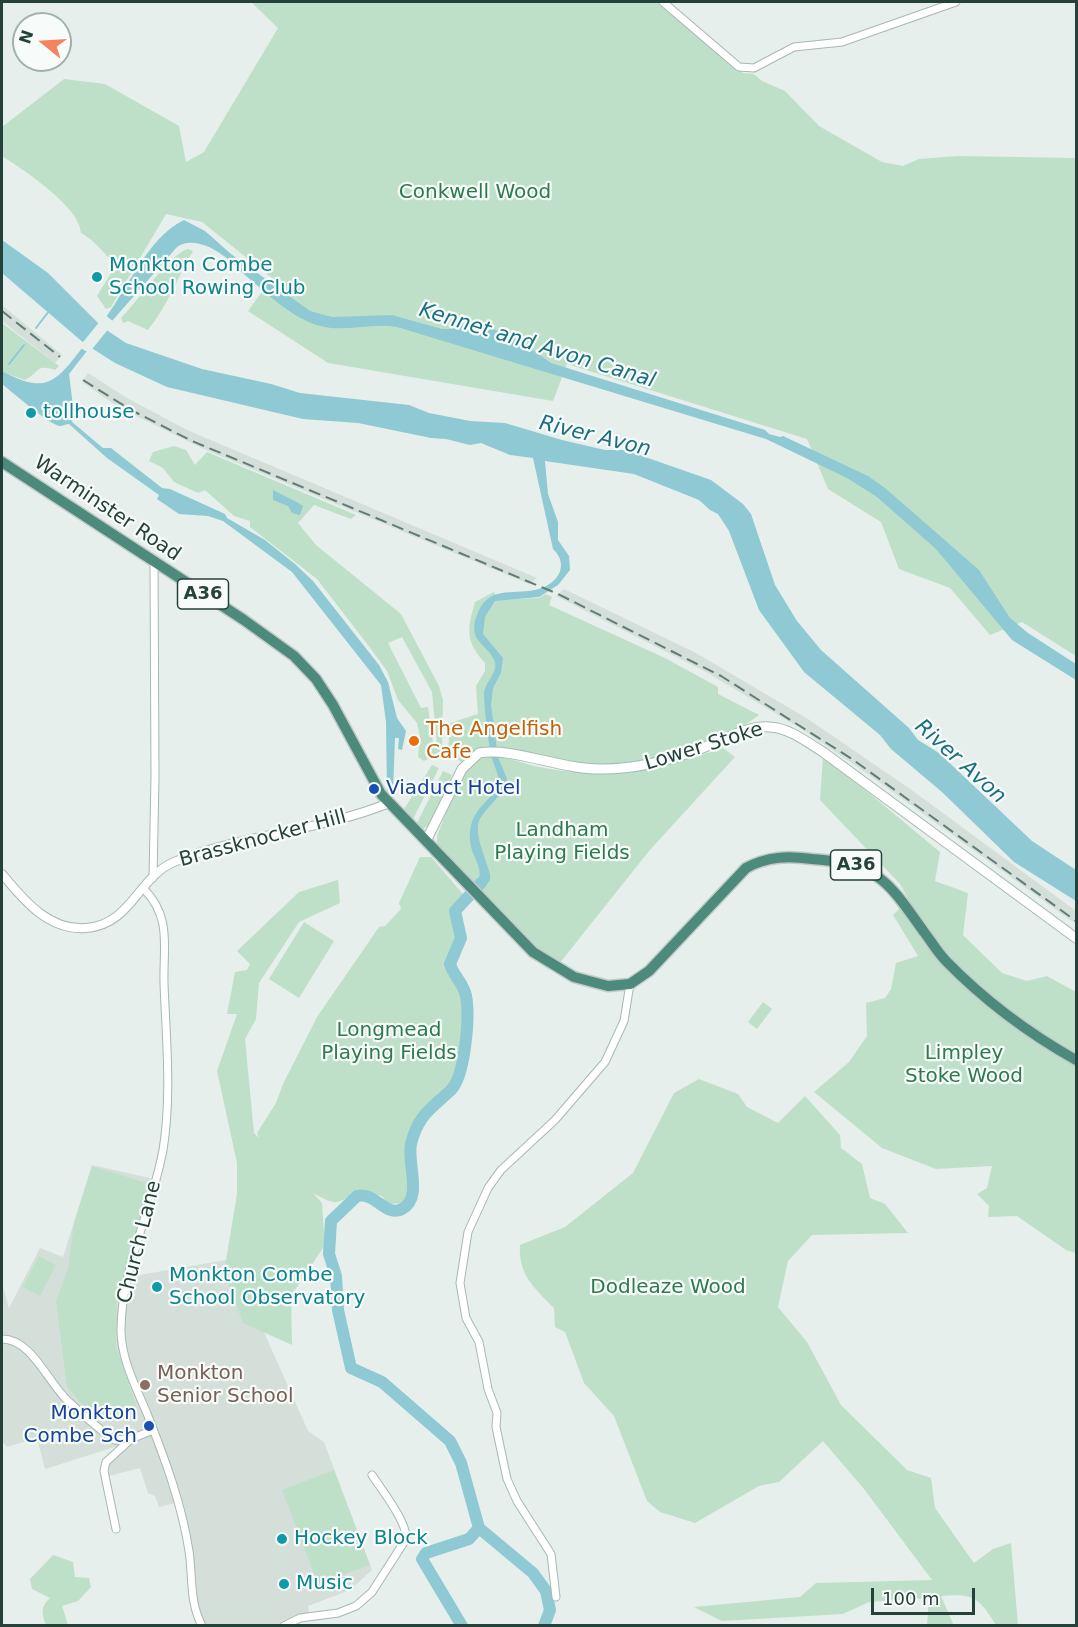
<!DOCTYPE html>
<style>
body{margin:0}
#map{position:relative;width:1078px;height:1627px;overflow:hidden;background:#e6efeb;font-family:"DejaVu Sans",sans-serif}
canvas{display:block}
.frame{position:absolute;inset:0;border:3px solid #24423a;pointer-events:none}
.north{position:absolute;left:12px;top:12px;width:60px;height:60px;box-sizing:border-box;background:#f7fbf9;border:2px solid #a3b1ad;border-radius:50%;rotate:288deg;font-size:16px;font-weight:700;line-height:24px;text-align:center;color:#24423a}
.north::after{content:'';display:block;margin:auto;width:21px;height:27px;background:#f4845f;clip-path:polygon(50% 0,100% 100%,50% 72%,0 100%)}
.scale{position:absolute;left:871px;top:1588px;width:104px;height:27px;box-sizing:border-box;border:3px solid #24423a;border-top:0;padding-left:8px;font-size:18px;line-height:21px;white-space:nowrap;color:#24423a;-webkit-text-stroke:4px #f7fbf9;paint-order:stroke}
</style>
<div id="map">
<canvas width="1078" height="1627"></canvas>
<div class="frame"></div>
<div class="north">N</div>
<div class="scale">100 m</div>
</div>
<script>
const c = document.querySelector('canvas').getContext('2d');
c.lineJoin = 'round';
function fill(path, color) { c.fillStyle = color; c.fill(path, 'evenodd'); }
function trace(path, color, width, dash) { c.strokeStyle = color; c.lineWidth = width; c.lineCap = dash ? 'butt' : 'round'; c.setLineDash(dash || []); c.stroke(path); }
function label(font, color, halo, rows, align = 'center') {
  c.font = font + ' "DejaVu Sans",sans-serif'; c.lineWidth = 4.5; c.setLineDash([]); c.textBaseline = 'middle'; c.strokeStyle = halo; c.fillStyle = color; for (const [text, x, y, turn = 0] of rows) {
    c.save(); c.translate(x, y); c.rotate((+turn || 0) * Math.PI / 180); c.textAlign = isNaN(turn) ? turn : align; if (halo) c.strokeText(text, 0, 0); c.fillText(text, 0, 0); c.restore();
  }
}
const built = new Path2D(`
 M2 305 62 355 55 363 2 321Z
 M88 373 127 398 187 430 537 578 529 584 206 450 120 408 82 382Z
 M564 589 696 653 808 719 913 791 1076 911V924L865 772 800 728 706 672 556 596Z
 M92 1165 154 1179 124 1275 134 1276 243 1257 263 1330 308 1431 324 1442 372 1570 350 1590 308 1606 309 1613 296 1615 280 1625H206L198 1608 192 1542 179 1502 159 1507 155 1496 148 1493 140 1468 109 1476 110 1461 121 1445 45 1469 37 1438 7 1447 2 1441V1283L9 1308 40 1248 63 1257Z`);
const green = new Path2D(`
 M251 2H661L743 73 754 74 762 81 785 91 819 126 882 162 903 166 919 159 958 156 1076 158V656L1022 622 990 635 950 588 899 569 881 522 828 489 807 439 567 364 553 401 328 363 248 311 272 278 202 222 166 214 111 307 106 309 97 296 116 265C103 253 97 242 81 233 80 207 24 170 2 156V127L64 79 105 84 179 126 186 162 204 152 278 28Z
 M188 249 193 251C177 278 168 305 148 330L128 321 123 323 121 318C136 303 171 253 188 249Z
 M2 323 59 366 55 370C36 364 41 371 25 380L2 372Z
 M174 446 186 450 195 465 207 452 356 515 351 519 314 505 298 523 316 545 401 614 439 686 443 700 442 752 424 761 418 757 420 737 417 723 398 700 387 671 371 649 317 579 250 527V521L234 516 205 490 198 493 174 482 163 468 149 461 153 452ZM402 637 432 692 437 744 433 743 428 707 421 708 388 643Z
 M494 592 498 600 538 598 546 594 552 597 549 605 665 658 718 687V694L759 715C717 747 656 764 603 766 590 766 575 765 562 763 536 759 506 743 480 748 474 750 467 757 461 762L448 751 450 723 478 714 476 686 485 671V663C465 641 467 629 475 602Z
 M723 748 735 757 649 851 559 964C512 935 475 885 437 845V836C445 818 459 773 473 762 494 748 518 763 539 767 554 770 570 772 585 773 633 775 678 763 723 748Z
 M823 755 940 852 935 881 968 893 963 935 1002 973 1027 981 1047 976 1076 992V1253L1066 1250 1017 1216 988 1217 989 1206 977 1194 987 1188 992 1166 936 1169 882 1148 814 1092 849 1062 867 1036 866 1003 885 998 891 989 896 963 918 956 893 915 900 908 912 920 918 917 900 884 820 800Z
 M432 765 439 768 413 819 404 809Z
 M443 771 452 775 429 825 423 829 417 823Z
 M420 857H431L463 894 450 914 456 939 446 970 459 983 467 999 458 1081C421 1111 408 1120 408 1171 408 1182 410 1193 404 1203L389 1204 382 1196 358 1191C335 1205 338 1206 313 1193L322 1203 325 1245 291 1296 292 1345 243 1323 224 1272 237 1194V1163L217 1071 237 1014H227L235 972 247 970 250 964 237 951 299 892 338 880 340 903 299 922 259 983 256 1019 245 1039 254 1133 259 1138 257 1133 276 1103 283 1084 317 1017 379 927 385 926 401 909 399 903Z
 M304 922 334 941 299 998 269 979Z
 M763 1002 772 1009 757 1029 748 1022Z
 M699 1079 738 1094 747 1107 778 1123 805 1096 840 1135 841 1148 862 1164 870 1198 885 1204 908 1233 812 1235 788 1261 778 1307 807 1342 841 1405 907 1470 931 1478 935 1508 974 1563 993 1549 1011 1543 1018 1625H996C979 1598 974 1593 941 1596L954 1626 927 1625 929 1598 869 1602 843 1614 722 1621 694 1607 800 1597 816 1583 932 1580 864 1489 823 1441 779 1482 759 1486 695 1523 660 1512 647 1501 614 1416 584 1383 565 1332 555 1327 554 1308C534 1288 518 1274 520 1245L565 1227 633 1173 674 1093Z
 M92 1166 150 1184 117 1297 116 1346 138 1411 95 1419 67 1387 56 1301 68 1269 74 1223Z
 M39 1256 56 1265 40 1296 23 1287Z
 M334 1470 370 1565 318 1584 282 1490Z
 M53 1555 73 1562 75 1577 89 1578 91 1587 78 1601 62 1606 68 1625H46C42 1614 40 1607 50 1598L32 1589 30 1579Z`);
const water = new Path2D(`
 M184 220 205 231 231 254 310 311 332 317 392 315 442 329H452L460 325 485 326 517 339 551 363 765 430 769 434 780 437 783 436 868 476 885 488 979 570 1010 618 1028 633 1076 664V680L1012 640 936 549 877 497 847 478 766 439 397 327C374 323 354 330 331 328 297 325 266 292 240 271 229 257 197 233 177 247L105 329 126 343 202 369 271 384 300 393 409 405 429 413 470 421 505 423 562 440 605 450H625L711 480 743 504 751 514 775 585 797 621 821 650 909 728 918 740 939 753 1032 841 1076 870V901L1014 862 942 792 891 749 880 735 804 672 759 610 729 531 718 514 710 510 699 500 634 474 545 461 548 494 558 522V540L569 556 570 570 558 585 539 597 495 601 485 617 483 634 503 658 501 673 493 688 491 705 498 757 507 779C503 799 479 811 478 826 476 843 493 873 490 880 487 885 481 890 477 894L472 889C490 871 471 860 470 840 468 805 495 803 498 781 499 773 492 762 491 754 487 735 485 715 484 696 483 683 498 674 495 662 492 652 481 646 476 637 473 630 474 622 477 615 488 585 511 595 535 590 556 586 571 566 553 549L533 458 510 455 481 443 470 445 446 439 431 438 358 423 303 419 167 387 115 363 90 347 69 374 74 414 72 422 103 448H111L162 488 170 489 225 514 227 518 265 540 295 564 313 581 379 665 388 682 397 718 406 731 402 750 398 749 399 738H395L393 791H387L386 722 381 685 292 572 223 521 208 516 179 514 157 499 159 495 107 458 69 424C66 424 63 426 60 426 50 425 12 392 2 384V371C46 395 56 383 85 344L2 273V240L48 273 100 325C125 295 147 237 184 220Z
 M273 490C283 496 293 499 303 506L300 515 292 513 288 506 273 500Z`);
const pier = new Path2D(`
 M105 315 114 322 89 353 79 347Z`);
const stream = new Path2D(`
 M36 328 49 311
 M9 364 24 345`);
const river = new Path2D(`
 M481 883 455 911 461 938 450 964C453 975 464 984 466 996 470 1016 465 1076 451 1090 431 1109 418 1115 411 1144 407 1164 423 1198 402 1209 387 1218 374 1191 357 1196L331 1221 329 1254 336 1276 338 1310 351 1368 382 1382 450 1441 461 1463 479 1528 533 1573 546 1591 550 1610 544 1626
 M462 1626 422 1559 426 1553 469 1539 479 1528`);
const minor = new Path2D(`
 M663 2 739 67 754 68 794 47 842 42 956 2
 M153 878 155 777 154 563
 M144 889C172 918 163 946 164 983 166 1039 172 1094 163 1150 152 1210 121 1269 121 1330 121 1360 137 1389 148 1416 165 1459 182 1505 189 1551 193 1577 189 1601 202 1626
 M2 1339C32 1339 48 1383 68 1401 82 1414 98 1429 115 1440L131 1439 153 1430
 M116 1529 104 1471 106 1462 129 1441
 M556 1597 551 1554 517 1501 507 1479 496 1427 497 1413 488 1389 479 1342 466 1318 460 1283 468 1232 488 1188 501 1170 555 1120 605 1062 624 1021 630 984
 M284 1626 300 1618 338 1613 356 1606 372 1592 406 1539C408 1523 381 1489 372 1475`);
const tertiary = new Path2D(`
 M2 874C23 899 48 931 86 928 131 925 138 877 174 862 243 834 320 831 389 803`);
const secondary = new Path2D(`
 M426 841 462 769 479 753C513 747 562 770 602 769 636 769 668 761 700 749 722 741 747 725 770 727 789 728 807 742 823 752L1076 938`);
const trunk = new Path2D(`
 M2 462 244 620 294 656 316 679 333 705 381 794 533 952 574 977 608 986 630 984 649 971 746 868C768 856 788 856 812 859 879 864 887 880 924 932 931 941 938 953 946 961 985 1001 1028 1033 1076 1060`);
const rail = new Path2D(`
 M2 311 60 357
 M83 380 131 410 192 441 558 594 721 676 852 759 1076 921`);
const markers = [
 [97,277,6,"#0f9aa8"],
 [31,413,6,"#0f9aa8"],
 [414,741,6,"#e8710a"],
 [374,789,6,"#1a4fb4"],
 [157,1287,6,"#0f9aa8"],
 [145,1385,6,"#8d6e63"],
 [149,1426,6,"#1a4fb4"],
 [282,1539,6,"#0f9aa8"],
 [284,1584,6,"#0f9aa8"]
];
const shields = [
 [203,594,51],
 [856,865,51]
];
const shieldNames = [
 ["A36",203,594],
 ["A36",856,865]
];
const parkNames = [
 ["Conkwell Wood",475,193],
 ["Landham",562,831],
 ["Playing Fields",562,854],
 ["Longmead",389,1031],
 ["Playing Fields",389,1054],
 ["Limpley",964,1054],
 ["Stoke Wood",964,1077],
 ["Dodleaze Wood",668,1288]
];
const cultureNames = [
 ["Monkton Combe",109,266],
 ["School Rowing Club",109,289],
 ["tollhouse",43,413],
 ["Monkton Combe",169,1276],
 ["School Observatory",169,1299],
 ["Hockey Block",294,1539],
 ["Music",296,1584]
];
const streetNames = [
 ["Warminster Road",107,509,34],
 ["Lower Stoke",704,747,-17],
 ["Brassknocker Hill",263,839,-15],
 ["Church Lane",140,1242,-76]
];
const foodNames = [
 ["The Angelfish",426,730],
 ["Cafe",426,753]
];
const transitNames = [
 ["Viaduct Hotel",386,789],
 ["Monkton",137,1414,"right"],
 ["Combe Sch",137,1437,"right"]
];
const educationNames = [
 ["Monkton",157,1374],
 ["Senior School",157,1397]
];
const waterNames = [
 ["Kennet and Avon Canal",537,346,17],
 ["River Avon",595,437,14],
 ["River Avon",960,762,42]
];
fill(built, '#d4dfda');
fill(green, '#bfe0c8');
fill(water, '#8ec9d4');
fill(pier, '#e6efeb');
trace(stream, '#8ec9d4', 2);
trace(river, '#8ec9d4', 12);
trace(minor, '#a8b8b2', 9);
trace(tertiary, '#a8b8b2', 10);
trace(secondary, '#a4bbb3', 11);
trace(trunk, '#c2cac8', 13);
trace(minor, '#fff', 7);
trace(tertiary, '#fff', 8);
trace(secondary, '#fff', 9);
trace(trunk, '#4c8a7c', 10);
trace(rail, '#5f7d75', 2, [12, 6]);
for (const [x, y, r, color] of markers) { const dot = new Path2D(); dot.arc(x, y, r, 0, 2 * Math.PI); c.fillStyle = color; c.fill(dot); trace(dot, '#f7fbf9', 2); }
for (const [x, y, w] of shields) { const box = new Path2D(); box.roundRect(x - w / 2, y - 15, w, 30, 4.5); c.fillStyle = '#f7fbf9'; c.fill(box); trace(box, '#24423a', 1.5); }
label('bold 18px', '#24423a', null, shieldNames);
label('20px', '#2d7a4b', '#f7fbf9', parkNames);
label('20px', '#0d838f', '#f7fbf9', cultureNames, 'left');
label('20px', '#24423a', '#f7fbf9', streetNames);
label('20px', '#c56008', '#f7fbf9', foodNames, 'left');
label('20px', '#164399', '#f7fbf9', transitNames, 'left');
label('20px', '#785e54', '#f7fbf9', educationNames, 'left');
label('italic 21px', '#1c6f80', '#f7fbf9', waterNames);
</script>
